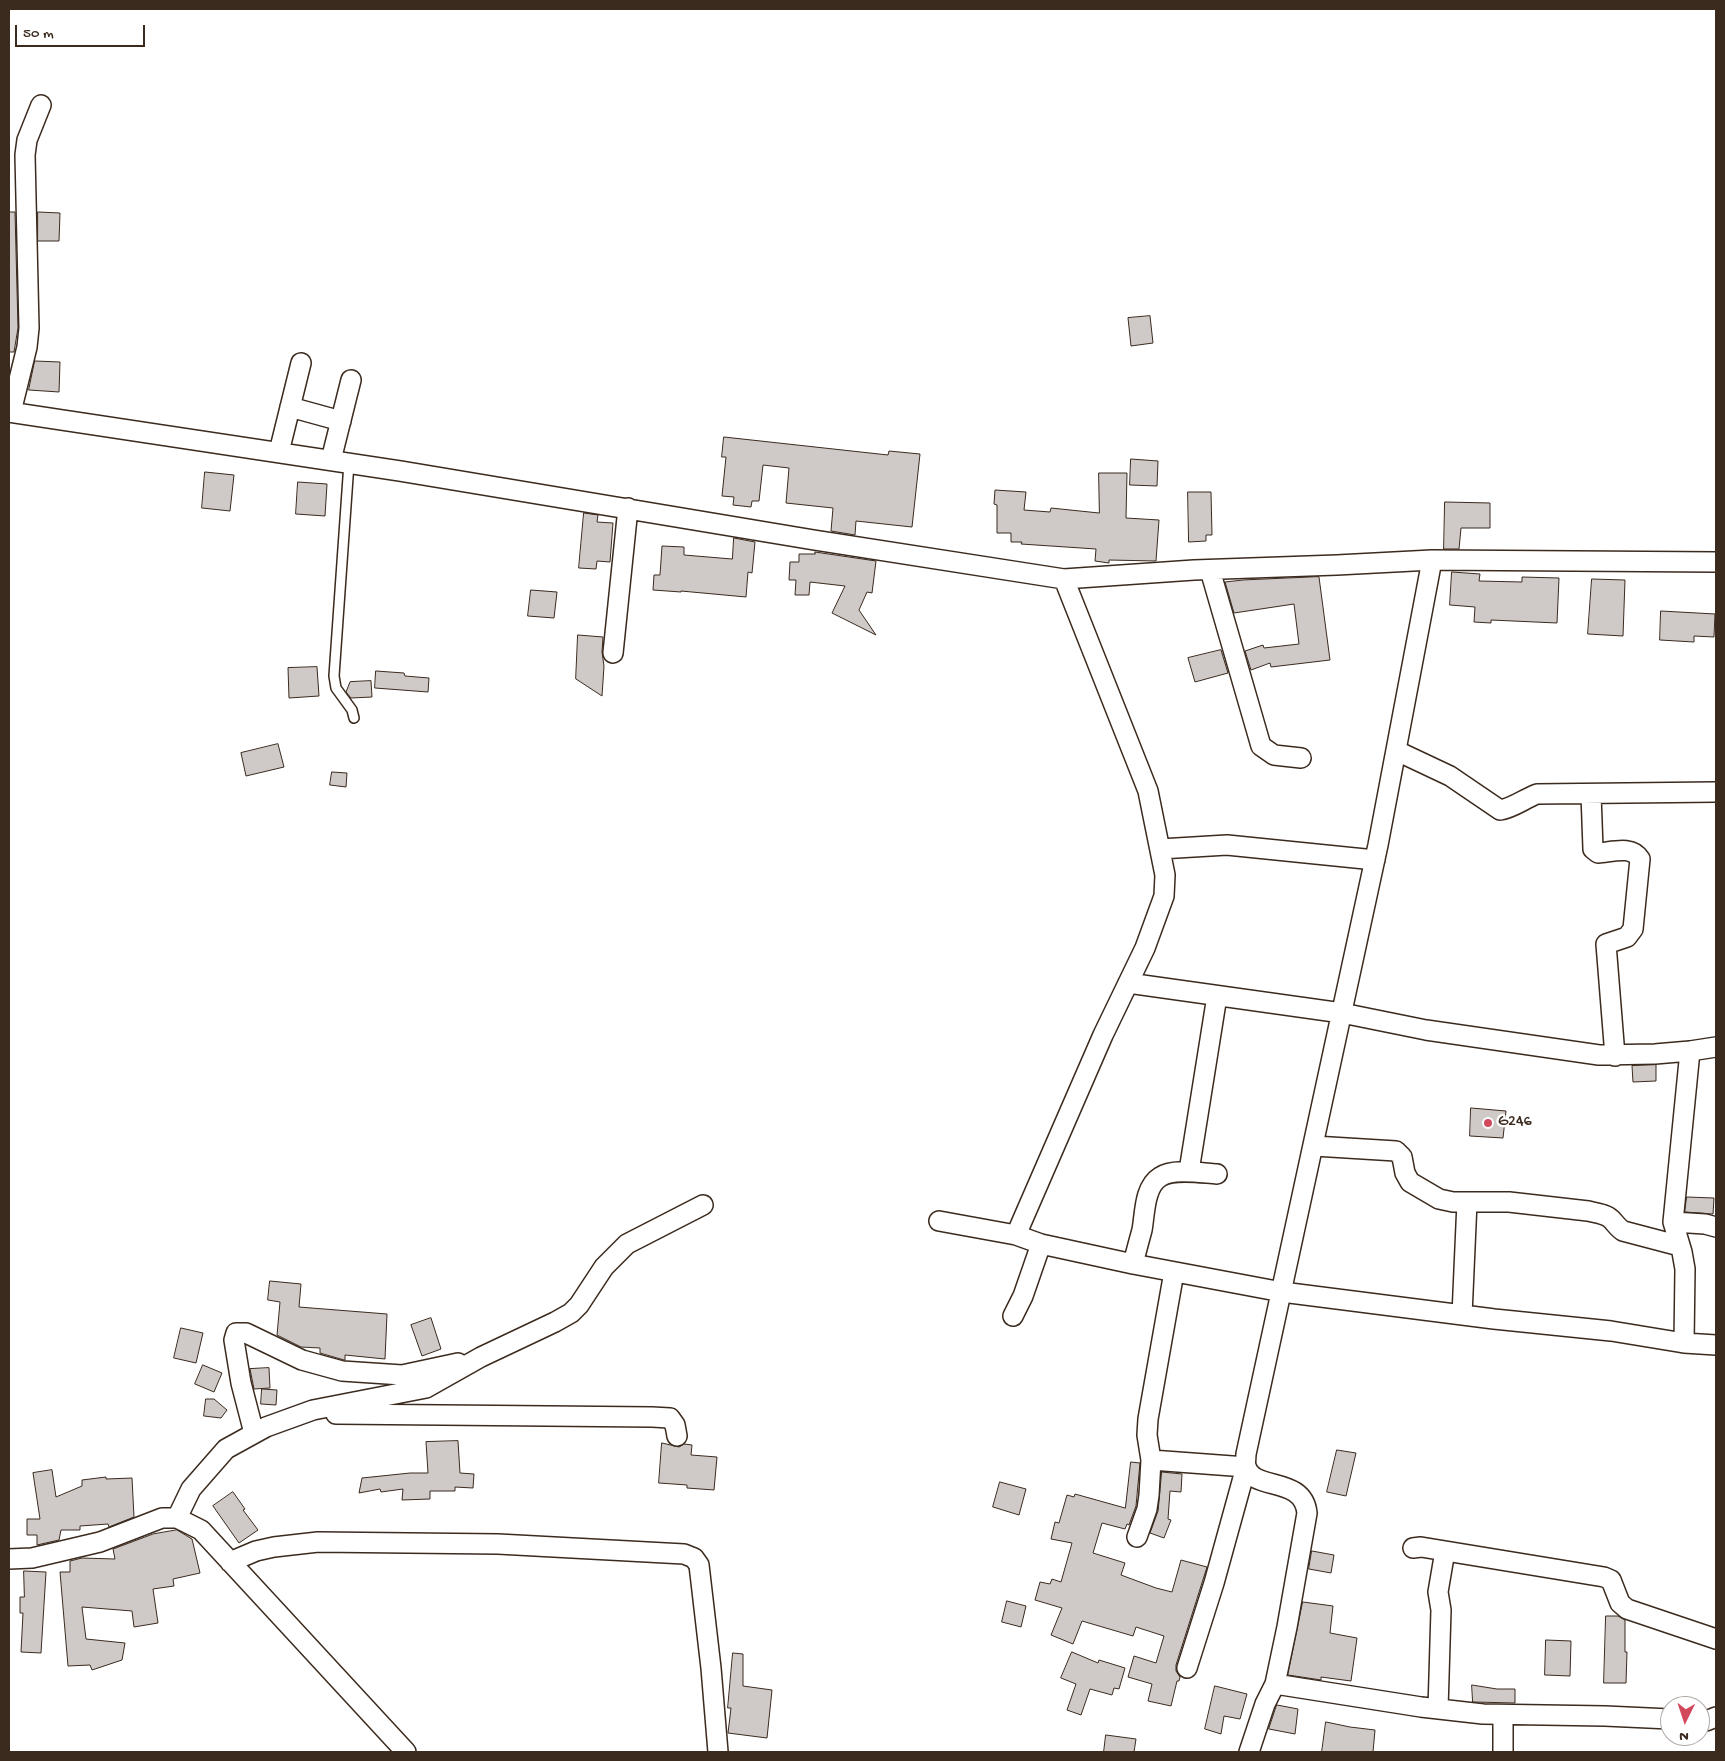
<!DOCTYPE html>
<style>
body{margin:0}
#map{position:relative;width:1725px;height:1761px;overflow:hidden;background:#fff;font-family:"Gochi Hand",sans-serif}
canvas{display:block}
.frame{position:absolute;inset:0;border:10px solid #3b2a1e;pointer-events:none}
.north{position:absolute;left:1660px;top:1696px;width:50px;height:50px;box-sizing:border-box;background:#fff;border:1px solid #b1aaa5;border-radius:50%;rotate:184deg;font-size:14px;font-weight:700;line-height:20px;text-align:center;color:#3b2a1e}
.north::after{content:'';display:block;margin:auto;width:18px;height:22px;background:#d1495b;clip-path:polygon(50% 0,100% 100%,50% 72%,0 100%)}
.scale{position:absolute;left:15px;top:25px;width:130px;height:22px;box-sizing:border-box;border:2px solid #3b2a1e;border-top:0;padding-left:6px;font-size:15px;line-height:18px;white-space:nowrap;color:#3b2a1e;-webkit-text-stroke:4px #fff;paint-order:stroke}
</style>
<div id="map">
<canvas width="1725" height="1761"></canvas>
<div class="frame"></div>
<div class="north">N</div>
<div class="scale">50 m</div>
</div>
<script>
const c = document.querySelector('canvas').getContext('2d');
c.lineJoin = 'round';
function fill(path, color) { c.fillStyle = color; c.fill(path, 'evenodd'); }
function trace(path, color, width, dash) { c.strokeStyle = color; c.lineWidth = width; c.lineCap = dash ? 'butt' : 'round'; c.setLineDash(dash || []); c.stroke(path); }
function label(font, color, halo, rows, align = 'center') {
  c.font = font + ' "Gochi Hand",sans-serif'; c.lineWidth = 4.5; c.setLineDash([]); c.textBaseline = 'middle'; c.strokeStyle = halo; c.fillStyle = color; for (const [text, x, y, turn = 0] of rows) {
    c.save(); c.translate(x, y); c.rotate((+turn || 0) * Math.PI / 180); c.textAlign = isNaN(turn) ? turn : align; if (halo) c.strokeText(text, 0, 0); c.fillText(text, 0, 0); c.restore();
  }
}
const building = new Path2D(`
 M9 212H15L18 328 14 352H9Z
 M38 212 60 213 59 241H38Z
 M1150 316 1153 343 1131 346 1128 318Z
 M35 361 60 362 59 392 29 390Z
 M724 437 888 455 889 451 920 454 912 527 856 521 855 535 831 531 833 508 786 503 789 468 763 465 759 501H752L751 507 733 505 734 497 722 496 726 457H722Z
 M1131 459 1158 461 1157 486 1130 485Z
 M205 472 234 475 230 511 202 508Z
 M1099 473H1127L1126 518 1159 520 1156 561 1109 560V563L1095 561 1096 549 1021 544 1022 542H1011V533H997V505L994 504 995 490 1026 492 1024 510 1050 512 1051 508 1099 513Z
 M298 482 327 484 325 516 296 514Z
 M1188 492H1211L1212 535H1206V541L1189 542Z
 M1445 502 1490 503V528H1461L1459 549H1444Z
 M584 513 598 515 597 522 613 523 610 562 597 561 596 569 579 568Z
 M734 538 755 542 752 573 748 572 746 597 681 591V592L653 590 654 575H660L662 546 684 547V555L732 559Z
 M815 552 876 561 872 593 867 592 859 610 876 635 832 613 845 586 810 582 809 595H795L796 580H789L790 562H799V554H815Z
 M1452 572 1480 574 1479 581 1522 582V577L1559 578 1557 623 1491 620V623L1474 622 1475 607 1450 605Z
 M1319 577 1330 660 1271 667 1270 663 1251 670 1245 651 1263 645 1264 648 1299 644 1294 604 1234 613 1225 582 1243 580Z
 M1592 579 1625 580 1623 636 1588 634Z
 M531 590 557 592 554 618 528 616Z
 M1661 611 1715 614 1714 637 1694 636V642L1660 640Z
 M578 635 603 637 602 652 604 666 602 696 576 679Z
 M1221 650 1228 673 1195 682 1188 658Z
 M317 667 319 696 289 698 288 668Z
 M376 671 404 673 405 676 429 678 428 692 375 688Z
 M371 681 372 697 351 698 346 692 350 682Z
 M278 744 284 767 246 776 241 753Z
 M332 772 347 773 346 787 330 785Z
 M1656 1065V1081L1633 1082 1632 1066Z
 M1471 1108 1506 1111 1503 1138 1470 1136Z
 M1687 1197 1714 1198 1713 1214 1685 1212Z
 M270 1281 301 1284 299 1307 387 1314 385 1359 345 1355V1360H344L320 1353V1348L301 1347 277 1335 280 1302 268 1300Z
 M431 1318 441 1349 422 1356 411 1325Z
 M181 1328 203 1333 196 1363 174 1358Z
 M203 1365 222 1373 214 1392 195 1384Z
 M269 1368 270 1388 254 1389 250 1369Z
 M262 1389 277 1390 276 1405 261 1404Z
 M206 1399H214L227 1410 221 1418 204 1416Z
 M458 1441 460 1473 474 1474 473 1488 455 1487V1491H430V1499L402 1500 403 1489 381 1492 380 1489 359 1493 362 1478 410 1473H428L426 1442Z
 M662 1443 679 1447 684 1444 692 1445 691 1455 717 1457 714 1490 687 1488V1485L659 1483Z
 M1337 1450 1356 1453 1346 1496 1327 1492Z
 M1131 1462 1140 1463 1136 1506 1129 1525 1127 1524 1125 1529 1102 1523 1093 1553 1125 1563 1121 1575 1156 1588 1172 1592 1181 1560 1207 1567 1176 1665V1671L1180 1677 1179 1681H1177L1171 1706 1148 1701 1152 1684 1128 1677 1134 1656 1156 1663 1164 1636 1136 1627 1133 1636 1082 1621 1073 1644 1051 1635 1062 1608 1035 1600 1040 1582 1050 1584 1052 1579 1061 1582 1072 1543 1051 1539 1055 1522 1059 1523 1067 1495 1074 1497 1075 1494 1125 1508Z
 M52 1470 56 1497 82 1486V1480L106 1477V1479L132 1478 134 1517 109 1527 108 1524 80 1526V1530H61L59 1540 37 1545V1535H27V1519H40L33 1473Z
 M1162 1472 1182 1474 1181 1492 1170 1491 1168 1519 1171 1520 1164 1538 1150 1533 1158 1511Z
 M1000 1482 1026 1489 1019 1515 993 1507Z
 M233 1492 245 1509 243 1510 258 1530 239 1543 213 1506Z
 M177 1530 192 1539 200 1573 173 1579 174 1586 153 1589 158 1623 134 1627 132 1611 82 1607 86 1639 125 1643 122 1660 92 1670 90 1665 68 1666 60 1572H70V1561L82 1558 115 1559 113 1549 153 1534Z
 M1312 1551 1334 1555 1331 1573 1309 1569Z
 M24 1571 46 1572 41 1653 21 1652 23 1613H20V1597H24Z
 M1007 1601 1026 1606 1021 1627 1002 1622Z
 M1303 1602 1333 1606 1330 1633 1357 1638 1351 1681 1321 1677V1680L1288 1675Z
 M1606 1616H1618L1625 1620V1652H1627L1626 1683H1604Z
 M1546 1640 1571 1641 1570 1676 1545 1675Z
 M1072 1652 1098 1663 1099 1660 1125 1668 1119 1689 1114 1688 1112 1695 1090 1689 1081 1715 1067 1710 1076 1684 1061 1678Z
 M733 1653 743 1654V1686L772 1690 767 1738 728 1733 731 1708H728Z
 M1472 1685 1497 1689H1515V1703L1473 1702Z
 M1215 1686 1247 1694 1240 1719 1224 1716 1221 1734 1205 1729Z
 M1277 1705 1298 1709 1295 1734 1269 1729Z
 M1326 1722 1350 1727 1375 1730 1373 1752H1322Z
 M1106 1735 1136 1739 1134 1752H1104Z`);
const lane = new Path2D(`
 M349 463 334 676 336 688 352 710 354 718`);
const street = new Path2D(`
 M290 407 341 421
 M9 412 400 471 814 540 1064 579 1194 570 1337 565 1432 560 1716 562
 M11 412 27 347 29 328 25 155 27 140 41 105
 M279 452 301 363
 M331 460 351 380
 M1210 570 1261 746 1274 755 1301 758
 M613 653 628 508
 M1397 751 1450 776 1500 810C1513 808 1524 799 1537 794L1716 792
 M1591 794 1593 849 1598 853C1612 852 1632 845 1640 859L1633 929 1627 937 1606 944 1615 1056
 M1160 849 1227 845 1375 860
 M1128 983 1342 1013 1426 1030 1599 1055 1655 1054 1690 1051 1716 1047
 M1314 1146 1396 1151 1402 1157 1405 1173 1410 1182 1439 1199 1453 1202H1509L1588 1211C1596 1213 1606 1214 1611 1219 1616 1224 1618 1228 1623 1231L1680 1246
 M1189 1171 1217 996
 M939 1221 1016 1235 1041 1244 1133 1264 1282 1292 1494 1319 1611 1331 1684 1343 1716 1345
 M1673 1222 1705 1224 1716 1227
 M1016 1235 1103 1035 1145 948 1164 896 1165 875 1148 791 1064 579
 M1133 1264C1136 1252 1139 1241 1142 1230 1145 1214 1144 1187 1160 1177 1173 1168 1201 1173 1217 1174
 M1462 1315 1467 1202
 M1013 1316 1023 1296 1041 1244
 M1684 1343 1685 1269 1682 1252 1673 1222 1690 1051
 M336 1414 652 1417 670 1418 675 1425 677 1436
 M254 1433 241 1383 234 1340 236 1333H246L302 1360 342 1371 402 1375 458 1363
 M1151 1460 1246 1467 1214 1583 1187 1668
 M177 1518 191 1489 226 1449 266 1427 313 1410 426 1388 481 1357 555 1322 571 1313 579 1305 604 1267 627 1244 703 1205
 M1137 1537 1147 1509 1149 1495 1151 1460 1147 1435 1148 1419 1174 1272
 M1413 1548 1421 1547 1604 1577 1611 1580 1620 1603 1627 1609 1716 1639
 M9 1559 32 1558 100 1542 162 1518H177L201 1530 406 1752
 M230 1562 256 1551 274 1547 318 1542 498 1544 684 1554 694 1558 699 1565 711 1668 718 1752
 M1275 1684 1421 1707 1483 1714 1605 1716 1670 1719
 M1438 1709 1441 1610 1438 1592 1445 1551
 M1700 1721H1706L1716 1717
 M1249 1752 1265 1704 1275 1684 1287 1627 1307 1513C1303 1475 1252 1492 1246 1466 1245 1463 1246 1458 1246 1454L1378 845 1432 560
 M1503 1752V1716`);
const markers = [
 [1488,1123,5,"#d1495b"]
];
const poiNames = [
 ["G246",1498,1123]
];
fill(building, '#cfcac7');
trace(building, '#3b2a1e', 1);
trace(lane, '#3b2a1e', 12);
trace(street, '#3b2a1e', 22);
trace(lane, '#fff', 9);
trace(street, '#fff', 19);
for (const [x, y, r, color] of markers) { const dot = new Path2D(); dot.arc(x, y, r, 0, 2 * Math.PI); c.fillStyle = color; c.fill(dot); trace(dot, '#fff', 2); }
label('16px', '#3b2a1e', '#fff', poiNames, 'left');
</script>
